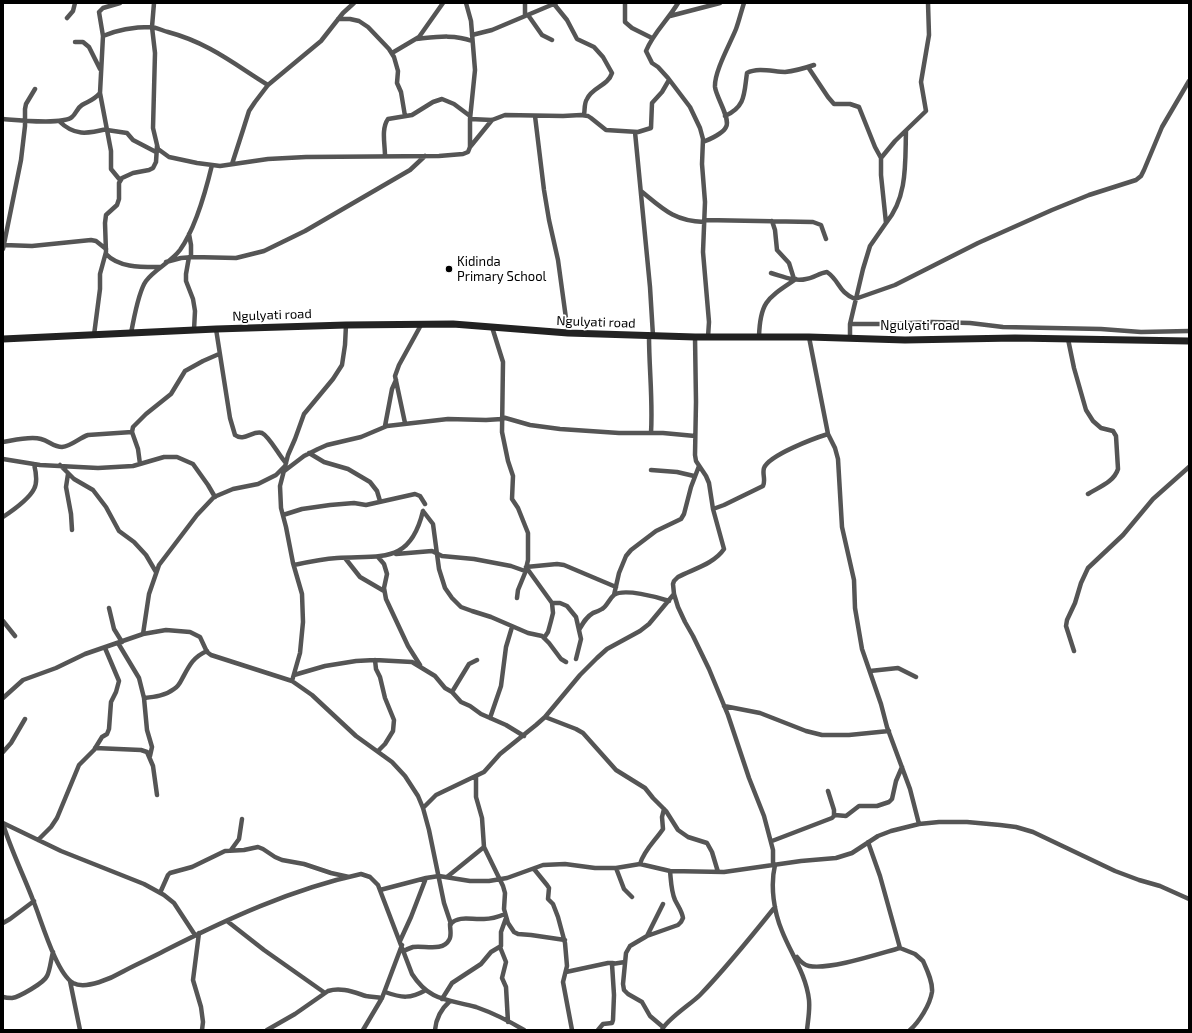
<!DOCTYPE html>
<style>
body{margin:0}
#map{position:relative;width:1192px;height:1033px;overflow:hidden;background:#fff;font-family:"Exo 2",sans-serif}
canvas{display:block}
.frame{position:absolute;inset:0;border:4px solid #000;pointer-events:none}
</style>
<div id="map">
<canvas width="1192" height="1033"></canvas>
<div class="frame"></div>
</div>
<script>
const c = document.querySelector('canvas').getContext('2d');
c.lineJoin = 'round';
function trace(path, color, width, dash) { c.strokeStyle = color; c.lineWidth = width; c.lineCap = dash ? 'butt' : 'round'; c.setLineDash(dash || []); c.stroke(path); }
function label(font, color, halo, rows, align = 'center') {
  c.font = font + ' "Exo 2",sans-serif'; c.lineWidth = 3.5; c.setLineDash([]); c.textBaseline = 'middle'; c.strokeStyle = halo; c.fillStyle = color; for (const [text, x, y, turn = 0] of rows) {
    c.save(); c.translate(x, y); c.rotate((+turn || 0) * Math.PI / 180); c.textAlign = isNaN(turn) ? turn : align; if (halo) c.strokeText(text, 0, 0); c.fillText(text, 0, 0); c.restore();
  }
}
const street = new Path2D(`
 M154 3 152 27 155 53 153 128 158 149 169 157 197 163 220 166 268 159 306 157 439 156 463 154 468 152 470 147V119L475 70 471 21 466 3
 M625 3V22L632 28 652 38
 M678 3C668 20 653 33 646 51L652 63 658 67 668 78 690 107 700 128 703 139 702 164 705 202 703 252 709 322 708 337
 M554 4 567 20 577 39 594 47 603 57 612 73C608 86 592 87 587 99 584 103 585 110 584 115
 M528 15 542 35 552 40
 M525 16V3
 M670 16 720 3
 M67 18 73 11 75 3
 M338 19H350L359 21 368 27 389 49 394 57 398 71 397 83 401 92 405 116
 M472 35 492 30 556 3
 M103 36C117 30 135 27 151 27 156 27 163 31 168 32 209 43 234 64 268 85
 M416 39C436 37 454 34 472 41
 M75 42H83L89 47 100 69
 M392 53 419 37 443 3
 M808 67 828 97 834 104H850L859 107 875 147 881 158
 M100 93 111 151V169L120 180
 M535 116 544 190 549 220 558 260 568 333
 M725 116C746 107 744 93 747 73 758 67 774 72 785 72 795 71 805 68 814 65
 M3 119C16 120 63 125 72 117 76 114 77 108 82 105 89 101 94 100 100 93L103 36 99 12 103 8 120 3
 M470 119 492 120 505 115 563 116 581 115 588 116 591 118 606 130 638 132 651 128 652 103 662 92 669 80
 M59 121C74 136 87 134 107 129
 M107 130 127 133 133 140 156 152
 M635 132 650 287 653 336
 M703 142C710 139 723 134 726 127 731 119 716 97 715 87 714 72 730 44 736 29 739 21 741 12 744 3
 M470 147 492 120
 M385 156C385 144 381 129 388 119L412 115 433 102 442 99 454 104 470 116
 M232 164 243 130 249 111 255 102 268 85 321 41 343 13 354 3
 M641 191C663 209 674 221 704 222
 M704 220 813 222 821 225 826 239
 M772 221 775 230 777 250 789 263 794 279
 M886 223C908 197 905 162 906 131
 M189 234 191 245V257
 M4 245 32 246 91 240 96 241 106 249
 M3 249 21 160 25 126V109L26 104 35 89
 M106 254C119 268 142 267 161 267
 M189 257 186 274V281L193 299 195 311 194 330
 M166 262 181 258 193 257 236 258 264 251 305 231 410 170 425 156
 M771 273C782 276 795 282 806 279 814 278 819 273 827 272 840 281 838 292 855 299L895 285 978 243 1052 210 1089 195 1136 180 1141 176 1144 170 1162 127 1189 81
 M850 324H889L932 322 970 323 1003 327 1101 329 1141 332 1189 331
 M492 327 503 362 502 432 508 461 513 476 512 499 518 508 528 533V560L525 573 518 590 517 598
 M216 329 230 418 235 435C244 442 253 430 262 433 270 437 279 456 286 463
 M131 333C134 319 138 292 146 281 155 269 171 262 180 250 195 229 206 190 212 165
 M94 335 100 289V274L106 252 105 223 106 215 117 205 119 199V183L122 178 133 173 149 170 153 168 156 162 157 146
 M649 336C649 368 653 400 651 433
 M695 337 696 402 695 455 696 461 706 476 709 483 713 509 724 549C714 564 693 569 678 577L674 581 673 584 674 594 678 607 685 622 693 636 709 669 728 715 749 778 764 816 773 850V865
 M759 337C760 301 768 298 796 279
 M809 337 828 434 835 448 838 459 842 527 854 580 855 608 862 649 881 704 887 727 910 789 919 824
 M850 338V324L863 269 870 246 886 223 881 175V158L895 141 926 111 921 82 929 35 928 3
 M1068 339 1074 368 1086 410 1093 421 1101 428 1113 431 1116 436 1118 469C1114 482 1099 487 1088 494
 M502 417 530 425 560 429 619 433H663L695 436
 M405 423 395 376 399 365 421 325
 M385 426 392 389 396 380
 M3 442C15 440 30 436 41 439 49 441 54 447 62 447 72 446 79 438 88 435L132 432
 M309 453 324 462 348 469 370 482 377 491 380 501
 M3 459 40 465 98 468 133 466 164 457H177L193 464 208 485 215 497
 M140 464 138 449 132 432 133 427 146 414 171 394 185 371 203 361 219 354
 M60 465 74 479 93 490 106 507 119 531 134 542 146 555 156 572
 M651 470 677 472 694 476
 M283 472 304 456 318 449 327 445 361 437 387 426 448 419 486 420 502 419
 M68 474 66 487 71 514 72 530
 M713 509 724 505 763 486C766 480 762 474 764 468 769 455 815 438 828 434
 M423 511 433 524 439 569 445 588 452 598 461 607 472 611 491 617 528 633 542 636 549 643 561 659 566 662
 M283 515 302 509 330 505 354 503 366 505 415 494 420 496 425 504
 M3 517C12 511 29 499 34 489 38 482 36 472 34 464
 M396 554 432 551 442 556 474 559 511 566 525 571
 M378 557 384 564 387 574 384 588 386 599 408 646 420 665
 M345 558 360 577 384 591
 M294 565C308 562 322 559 337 558 381 555 410 565 423 511
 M614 595 619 573 626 556 631 550 656 531 681 519 684 514 691 487 699 466
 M552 603H560L567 606 576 617 581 639 576 659
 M109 608 114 629 122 642
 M3 621 15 636
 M579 630C583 623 586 617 593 613 596 612 599 611 602 609 607 606 609 599 614 595 624 588 657 597 669 601
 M143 634 149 594 159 565 197 515 214 497 233 489 258 484 276 475 284 467
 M544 638 548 632 551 621 553 613 552 603 526 567 557 564 564 565 616 587
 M118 643 139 678 144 698 147 730 152 747 150 756
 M1074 651 1066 626 1067 620 1075 603 1081 583 1088 568 1123 535 1153 499 1189 467
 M375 660 376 669 380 677 385 698 394 720 393 731 385 744 378 751
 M870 671 898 668 916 677
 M294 675 325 666 356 661 375 660 412 662 435 676 445 688 452 692 461 702 470 706 481 714 506 725 524 736
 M292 681 300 653 303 622 302 594 293 563 286 527 281 508 280 486 288 455 295 439 304 414 333 379 342 365 345 345 346 325
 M452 692 469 664 477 660
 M3 698 23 680 56 668 85 654 143 634 166 630 190 632 200 637 207 652 211 655 292 681 312 695 356 736 392 762 405 776 418 796 423 808 429 830 444 903 451 924
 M144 698C154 697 165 696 174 689 178 687 180 683 182 679 189 666 193 657 207 651
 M724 706 760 713 806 731 822 735H849L889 731
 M545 717 576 729 583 733 616 770 645 788 653 798 666 811 678 830 688 837 707 843 712 852 718 872
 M490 718 501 686 506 647 512 627
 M95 748 141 750 147 752 153 766 157 795
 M3 752 11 743 25 719
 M476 777V797L482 818 484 847 503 886 505 893 504 909 508 923 514 932 518 934 531 935 565 940
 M423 808 436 795 484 772 500 754 536 725 545 717 580 675 597 658 607 649 640 631 649 624 674 594
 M835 815 846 816 859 806H877L889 802 892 799 896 781 902 767
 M3 823 61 851 144 884 164 895 174 903 195 935
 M3 824C11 850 23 874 33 900 41 919 56 973 73 983 86 990 112 978 124 971 137 964 151 958 164 951 227 919 292 889 361 874L370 877 378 885 412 974C430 1002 448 999 476 1007 493 1013 509 1021 524 1030
 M38 840 51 827 57 818 79 765 94 750 102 737 107 734 109 729 111 702 116 692 119 681 105 648
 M772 841 832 818 834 816V810L828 791
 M868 842 880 876 900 948 915 954 923 961C927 970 933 982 932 992 930 1005 919 1022 910 1030
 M231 850 239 839 242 819
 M640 864C644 850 655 841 663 829L662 817 664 809
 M775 865C770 886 774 912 782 931 791 954 806 974 809 1000 810 1010 808 1020 807 1030
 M616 868 624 889 632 897
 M534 869 547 885 549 888 548 899 553 904 558 917 565 943 567 966 563 982 572 1030
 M447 877 484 847
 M380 890 426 878 439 876 470 881H489L507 878 543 865 565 864 595 868H616L640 864 670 871 724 872 801 861 836 858 852 853 878 836 891 831 919 824 939 822H967L1000 825 1016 827 1033 832 1115 871 1139 880 1160 886 1189 899
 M160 893 168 875 170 873 192 867 225 851 244 850 258 847 263 849 275 857 282 860 304 864 331 873 349 877
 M227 921 264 950 325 993
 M3 923 10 919 34 901
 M199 933 193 980 201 1007 203 1022 202 1030
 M647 936 663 904
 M400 941 411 917 426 878
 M500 947 506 962 502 978 506 987 508 1022
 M404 951C407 949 410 948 413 947 423 945 443 952 449 940 452 936 450 930 450 924 460 915 471 920 484 919 491 919 498 917 505 914
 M797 957C800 961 804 965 809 966 830 970 878 954 900 948
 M566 972 608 963H613
 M70 981 80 1030
 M385 992C402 998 410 999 426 990
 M3 997C6 998 9 998 12 998 19 997 44 983 47 976 50 971 51 959 53 952
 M442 999 452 983 481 964 491 952 501 946V932L506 918
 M663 1027 650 1016 642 1002 628 994 624 990 623 984 626 953 630 946 647 936 678 925 681 922 683 918C682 911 678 906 675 900 671 891 671 880 670 871
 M267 1030 295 1014 328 991C341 987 353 992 366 996 371 997 377 997 382 998
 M363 1030 382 998 402 945
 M435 1030C436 1018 441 1009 450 1001
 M598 1030 603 1024 612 1023 613 1020 614 995 612 964 625 962
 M662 1030C666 1020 691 1004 700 995 727 967 751 937 775 907`);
const secondary = new Path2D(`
 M3 339 216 329 346 325 453 324 568 333 695 337H809L905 340 1015 338 1189 341`);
const markers = [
 [449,269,4,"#000"]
];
const poiNames = [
 ["Kidinda",457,262],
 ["Primary School",457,277]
];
const streetNames = [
 ["Ngulyati road",272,315,-2],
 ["Ngulyati road",596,322,2],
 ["Ngulyati road",920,326]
];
trace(street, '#555', 4.5);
trace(secondary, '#222', 7);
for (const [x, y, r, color] of markers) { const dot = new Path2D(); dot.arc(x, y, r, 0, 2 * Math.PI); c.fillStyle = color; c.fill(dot); trace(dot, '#fff', 1.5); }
label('13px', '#000', '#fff', poiNames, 'left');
label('13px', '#000', '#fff', streetNames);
</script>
